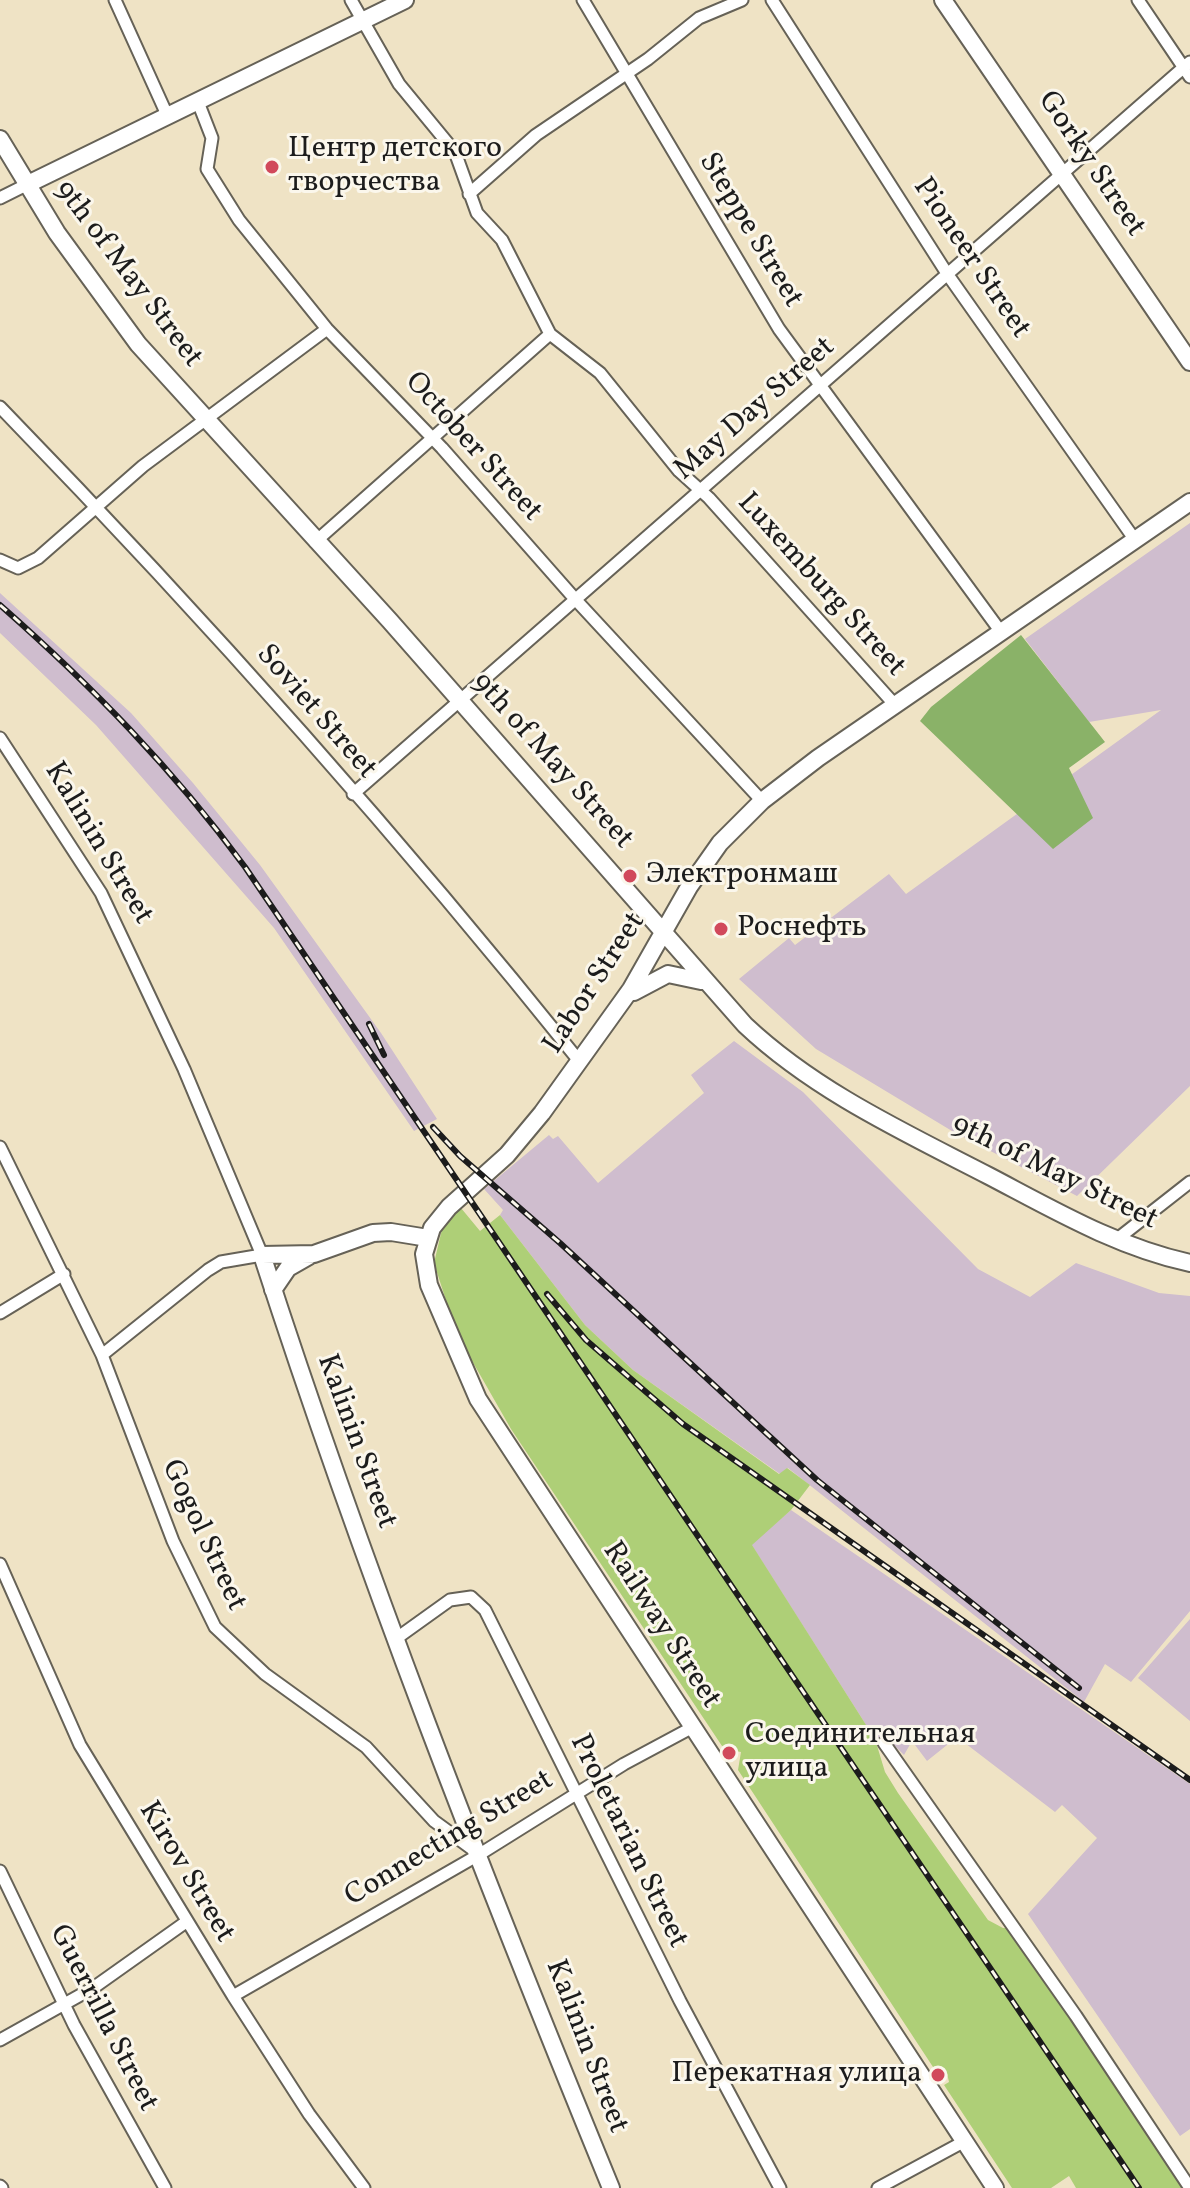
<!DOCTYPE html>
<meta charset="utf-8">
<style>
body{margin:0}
canvas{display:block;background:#efe3c5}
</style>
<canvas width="1190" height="2188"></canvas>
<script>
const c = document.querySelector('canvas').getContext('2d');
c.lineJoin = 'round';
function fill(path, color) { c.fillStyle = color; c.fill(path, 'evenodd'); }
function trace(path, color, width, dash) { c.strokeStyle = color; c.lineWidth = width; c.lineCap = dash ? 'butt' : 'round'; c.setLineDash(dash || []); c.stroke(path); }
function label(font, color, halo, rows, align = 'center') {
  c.font = font + ' Vollkorn,serif'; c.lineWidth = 6; c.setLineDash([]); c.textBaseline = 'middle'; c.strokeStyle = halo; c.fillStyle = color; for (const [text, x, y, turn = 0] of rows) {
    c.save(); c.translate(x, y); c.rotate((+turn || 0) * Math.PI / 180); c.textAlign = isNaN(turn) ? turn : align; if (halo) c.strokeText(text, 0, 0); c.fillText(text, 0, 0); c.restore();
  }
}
const industrial = new Path2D(`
 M1190 523V1086L1077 1196 952 1131 816 1049 739 979 789 938 795 945 889 874 906 894 1161 710 1089 722 1025 639Z
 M0 593 131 713 193 783 260 865 381 1033 437 1119 414 1131 274 928 96 725 0 633Z
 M734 1041 803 1092 978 1269 1030 1297 1076 1263 1159 1293 1190 1296V1611L1131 1682 1105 1664 1084 1702 788 1468 780 1474 633 1370 585 1325 500 1215 503 1210 484 1189 549 1135 553 1139 558 1136 598 1183 704 1093 691 1075Z
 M791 1510 1190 1784V2129L1180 2136 1028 1914 1097 1838 1062 1805 1055 1812 957 1737 927 1761 912 1741 904 1755 886 1737 875 1739 751 1544Z
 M1190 1619V1721L1138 1678Z`);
const green = new Path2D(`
 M461 1208 480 1231 500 1215 585 1325 633 1370 779 1474 787 1468 810 1485 791 1510 752 1545 875 1739 885 1772 898 1793 988 1920 1003 1928H1015L1190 2188H1076L1069 2176 1051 2188H1012L944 2085 949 2082 947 2073 935 2070 738 1770 741 1752 724 1749 511 1429 471 1359 451 1316 434 1263 443 1225Z`);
const forest = new Path2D(`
 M1021 635 1105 742 1069 768 1093 818 1053 849 920 721 931 707Z`);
const street = new Path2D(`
 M115 0 168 117
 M351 0 399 84 455 152 477 213 502 240 550 334 600 373 679 471 709 498 895 705
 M583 0 779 329 1001 632
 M772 0 948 275 1135 540
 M1138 0 1190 77
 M198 102 212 138 207 169 239 220 327 329 442 448 575 599 762 801
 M469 194 536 135 648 59 699 18 742 0
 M0 198 26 185
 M0 407C203 616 398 835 580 1062
 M315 542 550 334
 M0 560 18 568 38 558 143 466 327 329
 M0 738 101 893 184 1069 262 1255 221 1262 208 1270 102 1355
 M353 794 1190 62
 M0 1147 102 1355 173 1541 215 1627 265 1674 366 1747 434 1821 475 1851
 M1116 1240 1190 1182
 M0 1313 64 1274
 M0 1564 80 1745 233 1996 309 2114 364 2188
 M397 1638 450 1600 471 1597 485 1610 680 2001 780 2188
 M884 1743 1076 2016 1190 2188
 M0 1871 74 2025 165 2188
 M233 1996 480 1854 624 1764 693 1727
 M0 2040 93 1988 186 1922
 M0 2186 2 2188
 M878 2188 965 2141`);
const secondary = new Path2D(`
 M943 0 1190 362
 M0 139 57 233 138 344 390 621 745 1025C815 1091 904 1132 989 1176 1054 1210 1117 1247 1190 1263
 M26 185 405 0
 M634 992 668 974 701 981
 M428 1238 391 1232 373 1233 314 1254 262 1255C364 1570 485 1881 611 2188
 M273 1290 288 1268 309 1256
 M995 2188 478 1399 429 1285 424 1254 432 1228 449 1207 507 1155 542 1113 631 989 689 887 720 843 762 801 818 758 1190 502`);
const rail = new Path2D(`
 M0 605C92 686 173 769 245 867L1139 2188
 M369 1024 384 1055
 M433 1127 460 1156 560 1243 817 1480 1079 1688
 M547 1294 586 1340 683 1424 1190 1780`);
const markers = [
 [272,167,8,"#d1495b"],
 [630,876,8,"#d1495b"],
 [721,929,8,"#d1495b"],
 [729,1753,8,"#d1495b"],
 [938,2075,8,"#d1495b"]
];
const poiNames = [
 ["Центр детского",288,150],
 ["творчества",288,184],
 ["Электронмаш",646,876],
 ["Роснефть",737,929],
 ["Соединительная",745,1736],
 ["улица",745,1770],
 ["Перекатная улица",922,2075,"right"]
];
const streetNames = [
 ["Gorky Street",1090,165,56],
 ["Steppe Street",749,231,59],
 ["Pioneer Street",970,259,56],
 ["9th of May Street",127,275,53],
 ["May Day Street",756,410,-41],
 ["October Street",472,448,48],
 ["Luxemburg Street",820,586,48],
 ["Soviet Street",315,713,49],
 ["9th of May Street",551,762,48],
 ["Kalinin Street",97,844,59],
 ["Labor Street",596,984,-57],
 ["9th of May Street",1054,1174,26],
 ["Kalinin Street",355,1442,70],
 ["Gogol Street",202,1536,65],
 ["Railway Street",660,1626,57],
 ["Connecting Street",450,1840,-31],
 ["Proletarian Street",627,1842,64],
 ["Kirov Street",185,1873,59],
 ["Guerrilla Street",102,2019,63],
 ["Kalinin Street",585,2047,69]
];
fill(industrial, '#cfbdce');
fill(green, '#aecf77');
fill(forest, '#8ab268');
trace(street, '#666257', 15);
trace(secondary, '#666257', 20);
trace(street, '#fff', 11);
trace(secondary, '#fff', 16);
trace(rail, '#1c1c1c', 6);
trace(rail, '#fbf7ec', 3, [9]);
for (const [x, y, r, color] of markers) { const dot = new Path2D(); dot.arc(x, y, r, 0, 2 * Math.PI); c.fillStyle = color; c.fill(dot); trace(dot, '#fbf7ec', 3); }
label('30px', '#1c1c1c', '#fbf7ec', poiNames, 'left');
label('30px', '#1c1c1c', '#fbf7ec', streetNames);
</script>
